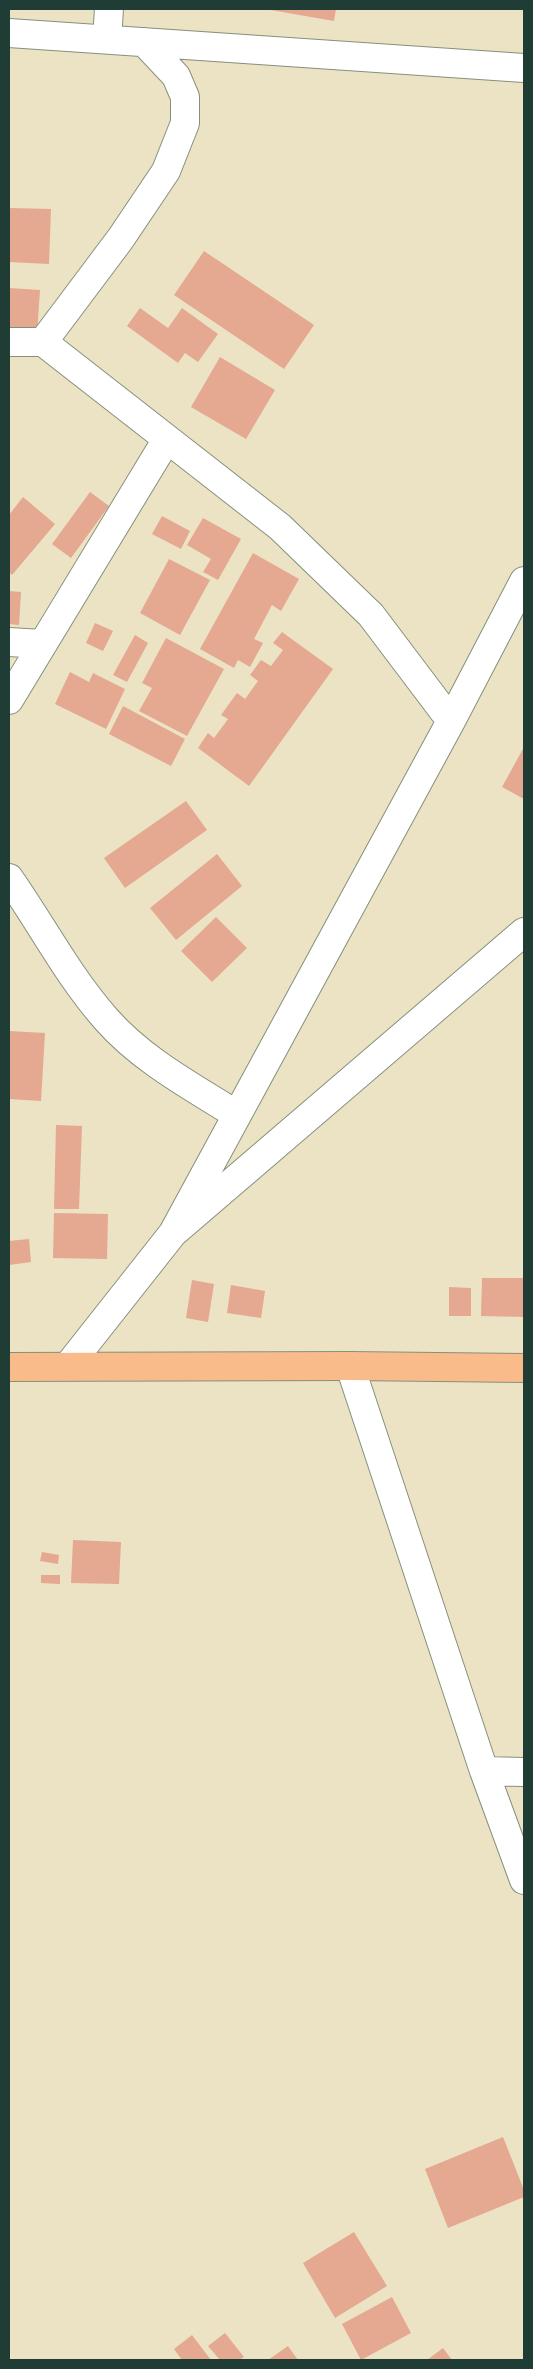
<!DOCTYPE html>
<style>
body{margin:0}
#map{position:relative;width:533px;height:2369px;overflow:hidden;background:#ebe3c3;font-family:"Playpen Sans",sans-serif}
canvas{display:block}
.frame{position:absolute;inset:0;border:10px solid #1f3d34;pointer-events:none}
</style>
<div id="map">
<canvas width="533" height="2369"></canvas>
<div class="frame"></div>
</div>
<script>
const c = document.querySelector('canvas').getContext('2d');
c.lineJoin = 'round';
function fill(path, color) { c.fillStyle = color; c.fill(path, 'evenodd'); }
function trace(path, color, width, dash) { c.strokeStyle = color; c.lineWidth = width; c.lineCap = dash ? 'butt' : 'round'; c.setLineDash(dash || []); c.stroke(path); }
const building = new Path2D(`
 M265 9H336L334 21Z
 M9 208 51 209 49 264 9 262Z
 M204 251 314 325 284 369 174 295Z
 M9 288 40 290 37 334 9 332Z
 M140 308 168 328 182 308 218 334 198 362 185 353 178 363 127 326Z
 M220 357 275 390 246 439 191 407Z
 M90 492 109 506 71 558 52 544Z
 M23 497 55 524 12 575 9 572V515Z
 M162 516 190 531 181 549 152 534Z
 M203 518 241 539 218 580 203 572 211 559 187 545Z
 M253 553 299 579 281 611 272 605 254 639 263 643 250 667 238 660 234 668 200 649Z
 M169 559 210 580 180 635 140 613Z
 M9 591 21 592 19 625 9 624Z
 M95 623 113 631 103 651 86 643Z
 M282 632 333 669 249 786 198 748 208 733 214 738 228 719 221 715 237 693 245 699 258 681 250 675 261 660 271 666 283 650 273 643Z
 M135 635 148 643 127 682 113 675Z
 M166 638 224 669 187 736 139 711 152 688 142 683Z
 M70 672 89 682 93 673 125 689 106 729 55 704Z
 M123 706 185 739 171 766 109 734Z
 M524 747V799L502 787Z
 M186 801 207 830 125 888 104 858Z
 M217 854 242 886 176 940 150 908Z
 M216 917 247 948 212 982 181 951Z
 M9 1031 45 1033 41 1101 9 1099Z
 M56 1125 82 1126 79 1209H54Z
 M54 1213 108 1214 107 1259 53 1258Z
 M29 1239 31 1262 9 1265V1241Z
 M482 1278H524V1317L481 1316Z
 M192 1280 214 1284 208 1322 186 1318Z
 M231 1285 265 1291 261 1318 227 1313Z
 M449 1287 471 1288V1316H449Z
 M73 1540 121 1542 119 1584 71 1583Z
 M42 1552 59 1555 58 1564 40 1561Z
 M41 1575H60V1584L41 1583Z
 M503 2137 524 2190V2197L448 2228 425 2169Z
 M354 2232 387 2286 335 2318 303 2263Z
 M392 2297 411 2333 361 2360 342 2324Z
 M225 2333 244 2357 239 2360H220L208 2346Z
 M192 2335 211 2360H182L174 2349Z
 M288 2346 298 2360H268Z
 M443 2348 452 2360H427Z`);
const minor = new Path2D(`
 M9 33 524 68
 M107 39 109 9
 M9 342H43L280 527 371 615 451 721
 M43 342 121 238 166 171 185 123V97L176 76 144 42
 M9 642 42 644
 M9 700 167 439
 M9 878C42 925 68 976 106 1019 142 1060 191 1086 237 1115
 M173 1233 451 721 524 581
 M68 1366 173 1233 524 932
 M350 1366 484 1771 524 1880
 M484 1771 524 1772`);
const trunk = new Path2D(`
 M9 1367 350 1366 524 1368`);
fill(building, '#e5a891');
trace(minor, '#85907c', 30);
trace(trunk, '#85907c', 30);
trace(minor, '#fff', 28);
trace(trunk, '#fabb8b', 28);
</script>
